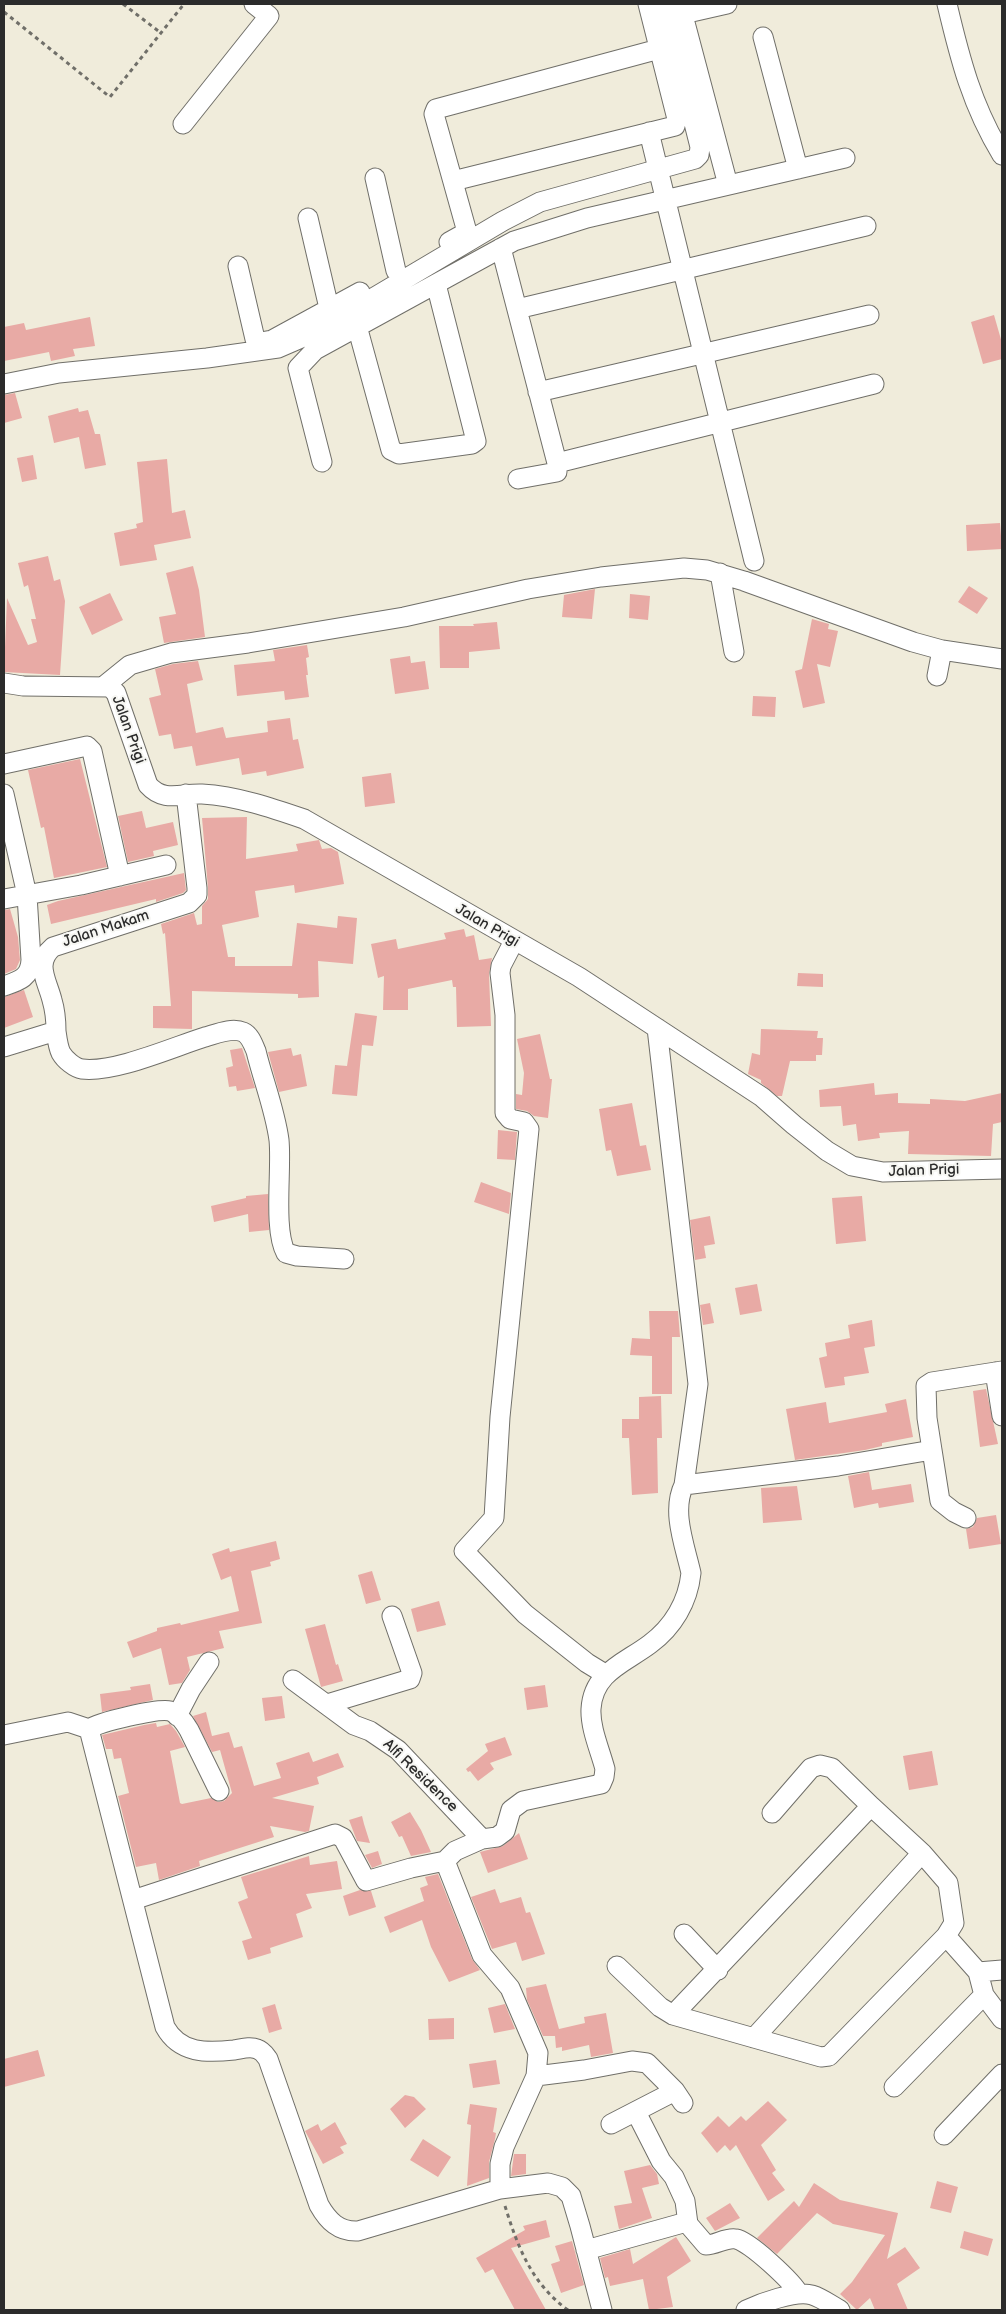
<!DOCTYPE html>
<style>
body{margin:0}
#map{position:relative;width:1006px;height:2314px;overflow:hidden;background:#f0ecdb;font-family:"Balsamiq Sans",sans-serif}
canvas{display:block}
.frame{position:absolute;inset:0;border:5px solid #2b2b2b;pointer-events:none}
</style>
<div id="map">
<canvas width="1006" height="2314"></canvas>
<div class="frame"></div>
</div>
<script>
const c = document.querySelector('canvas').getContext('2d');
c.lineJoin = 'round';
function fill(path, color) { c.fillStyle = color; c.fill(path, 'evenodd'); }
function trace(path, color, width, dash) { c.strokeStyle = color; c.lineWidth = width; c.lineCap = dash ? 'butt' : 'round'; c.setLineDash(dash || []); c.stroke(path); }
function label(font, color, halo, rows, align = 'center') {
  c.font = font + ' "Balsamiq Sans",sans-serif'; c.lineWidth = 4; c.setLineDash([]); c.textBaseline = 'middle'; c.strokeStyle = halo; c.fillStyle = color; for (const [text, x, y, turn = 0] of rows) {
    c.save(); c.translate(x, y); c.rotate((+turn || 0) * Math.PI / 180); c.textAlign = isNaN(turn) ? turn : align; if (halo) c.strokeText(text, 0, 0); c.fillText(text, 0, 0); c.restore();
  }
}
const building = new Path2D(`
 M994 315 1002 343V359L983 364 971 322Z
 M90 317 95 346 73 349 75 356 51 361 49 352 4 361V327L24 323 26 330Z
 M15 393 22 418 4 423V395Z
 M78 408 79 412 88 410 95 434H100L106 465 85 469 79 437 54 443 48 416Z
 M33 455 37 479 22 482 17 458Z
 M167 459 172 513 185 510 191 538 154 545 157 560 120 566 114 533 137 528 136 524 143 522 137 462Z
 M1000 523 1002 549 967 551 966 525Z
 M48 556 54 581 60 579 65 601 60 675 4 672 7 598 28 645 37 642 31 619H36L28 585 24 587 18 563Z
 M193 566 199 590 205 637 164 643 159 617 176 614 166 573Z
 M969 586 988 598 977 614 958 602Z
 M595 589 592 619 562 617 564 595Z
 M110 593 123 620 92 635 79 607Z
 M630 594 650 596 648 620 629 618Z
 M812 619 829 624 828 629 838 631 830 667 817 664 825 703 803 708 795 671 802 669Z
 M497 622 500 649 469 652V668H440L439 626H474L473 624Z
 M307 645 309 657 306 658 308 675H306L309 697 285 700 284 691 237 696 234 665 275 661 273 650Z
 M410 656 411 663 425 661 429 689 395 694 390 659Z
 M198 661 203 680 187 684 196 733 223 727 226 738 268 732 267 721 290 718 293 740 298 739 304 768 267 776 266 771 242 775 239 758 196 766 192 746 174 749 171 734 159 736 149 698 161 695 155 669 173 664Z
 M753 696 776 697 775 717 752 716Z
 M80 759 107 867 54 878 44 827 41 828 28 770Z
 M391 773 395 803 365 807 362 777Z
 M142 811 146 828 173 822 178 845 153 851 154 856 128 862 118 816Z
 M247 817 246 859 298 851 296 844 319 840 322 849 331 848 338 852 344 884 295 893 294 885 255 891 259 917 222 925 228 957H235V966H292L297 923 337 928 338 916 357 918 353 964 318 961 319 997 298 998V994L192 991V1029L153 1028V1006H171L165 933 163 934 161 924 194 913 197 925 202 924V906L208 899V888L202 818Z
 M184 873 186 890 183 893 156 902V899L51 924 47 905 58 901Z
 M10 909 18 937 20 960 16 969 4 974V910Z
 M464 929 466 937 474 935 479 960 492 958 489 974 491 1026 457 1027 456 987H453L452 980 408 989V1010H383L384 976 378 978 371 944 396 939 398 949 446 939 444 933Z
 M798 973 823 974V987L797 986Z
 M24 990 33 1017 4 1028V997Z
 M355 1013 377 1016 373 1046 362 1045 357 1096 332 1094 335 1065 347 1066Z
 M761 1029 818 1031 817 1038H823L822 1055H816V1061H790L782 1096H777L761 1083V1080L748 1074 752 1053 760 1055Z
 M540 1034 550 1079H552L548 1118 534 1116 527 1111 516 1109V1094L522 1095 524 1073 517 1039Z
 M242 1048 255 1088 237 1091 236 1086 229 1087 226 1068 233 1066 230 1050Z
 M291 1048 293 1056 301 1054 307 1086 279 1092 268 1052Z
 M874 1083 875 1095 898 1093V1103L930 1104V1099L965 1101 1002 1093V1122L993 1124 991 1156 908 1154 909 1131 879 1133 880 1138 858 1141 856 1124 843 1126 841 1106 820 1107 819 1090Z
 M632 1103 640 1146 646 1145 651 1170 617 1176 611 1150 606 1151 599 1109Z
 M498 1130 517 1132 515 1160 497 1159Z
 M481 1182 511 1193 509 1214 474 1202Z
 M268 1194 269 1230 249 1232 248 1214 214 1222 211 1206 246 1198V1196Z
 M862 1196 866 1241 836 1244 832 1198Z
 M710 1216 715 1244 704 1246 706 1258 695 1260 690 1220Z
 M757 1284 762 1311 740 1315 735 1288Z
 M710 1303 714 1323 703 1325 700 1305Z
 M649 1311H678L680 1337H672V1394H652V1356L630 1355 632 1338 650 1339Z
 M872 1320 875 1346 864 1348 869 1373 844 1377 845 1385 825 1388 819 1358 827 1356 825 1343 850 1338 848 1325Z
 M986 1389 998 1444 980 1447 973 1391Z
 M661 1396 662 1438H657L658 1493 632 1495 629 1438H622V1419H639V1397Z
 M906 1399 913 1437 882 1443V1446L865 1450 795 1460 786 1409 826 1402 829 1423 887 1412 885 1404Z
 M869 1472 872 1490 911 1484 914 1502 879 1508 878 1503 854 1508 848 1476Z
 M797 1486 802 1520 763 1523 761 1488Z
 M996 1515 1001 1544 969 1549 966 1529 973 1527 977 1518Z
 M276 1541 280 1559 270 1562 271 1566 251 1571 262 1623 219 1631 224 1648 187 1657 190 1670 182 1683 169 1685 161 1648 133 1658 127 1642 157 1631V1628L180 1623 181 1625 239 1611 231 1576 221 1580 212 1554 229 1548 230 1552Z
 M372 1571 381 1600 366 1604 358 1575Z
 M439 1601 446 1625 417 1632 411 1609Z
 M325 1624 336 1665 338 1664 343 1681 321 1687 305 1629Z
 M150 1684 153 1700 102 1712 100 1694 131 1690 130 1687Z
 M545 1685 548 1707 527 1710 524 1688Z
 M282 1696 285 1718 265 1721 262 1698Z
 M206 1712 212 1736 229 1732 234 1748 242 1746 254 1786 281 1778 276 1763 309 1752 313 1762 338 1753 344 1767 317 1777 319 1784 272 1798 314 1806 309 1831 305 1832 270 1826 274 1837 199 1861 200 1866 159 1880 156 1863 136 1867 118 1796 129 1793 121 1758 114 1759 112 1749H106L102 1735 144 1725 156 1723 157 1727 170 1724 176 1731 185 1747 170 1751 180 1803 182 1804 211 1798 218 1802 224 1801 232 1793 220 1750 212 1752 193 1716Z
 M505 1737 512 1755 490 1763 494 1769 478 1781 470 1771 468 1772 466 1769 488 1751 485 1744Z
 M932 1751 938 1785 909 1790 903 1756Z
 M410 1812 421 1830 431 1852 411 1856 402 1836 399 1837 391 1822Z
 M362 1816 364 1824 370 1843 357 1841 349 1820Z
 M519 1833 528 1859 488 1873 480 1852 503 1846Z
 M378 1851 382 1864 372 1868 365 1855Z
 M309 1856 310 1865 337 1861 342 1889 306 1894 312 1908 296 1914 303 1937 270 1948 271 1953 248 1960 242 1941 252 1938 238 1902 248 1898 241 1877Z
 M438 1874 472 1959 480 1970 449 1982 431 1947 422 1920 390 1933 384 1917 424 1901 420 1888 428 1885 425 1877Z
 M495 1889 500 1903 521 1897 526 1913 530 1912 545 1954 522 1961 516 1942 492 1949 471 1897Z
 M360 1890 371 1891 376 1907 349 1916 343 1896Z
 M546 1984 559 2029 585 2023 584 2017 606 2013 613 2053 591 2057 589 2045 562 2051V2047L556 2048 555 2036H543L527 2000 526 1988Z
 M275 2004 282 2029 269 2033 262 2008Z
 M505 2004 515 2029 494 2033 488 2008Z
 M454 2018V2039L429 2040 428 2019Z
 M38 2050 45 2076 4 2087V2059Z
 M496 2060 500 2084 473 2088 469 2064Z
 M405 2095 414 2097 426 2109 405 2128 390 2109Z
 M768 2101 787 2120 761 2145 776 2170 772 2173 785 2190 768 2201 736 2145 730 2151 725 2145 717 2153 701 2133 718 2116 729 2127 741 2116 746 2121Z
 M470 2104 497 2108 493 2132 496 2133 495 2139 489 2162V2178L467 2186 471 2125 467 2124Z
 M335 2122 347 2144 340 2147 344 2153 323 2164 305 2131 318 2124 321 2131Z
 M423 2139 451 2157 438 2177 410 2160Z
 M514 2154H526V2174L511 2176Z
 M650 2165 657 2174 659 2184 642 2188 652 2218 619 2229 614 2206 632 2203 624 2171Z
 M937 2181 958 2187 951 2213 930 2208Z
 M814 2183 840 2200 898 2213 887 2259 905 2247 920 2268 897 2284 908 2310H875L870 2298 857 2310 840 2294 852 2282 885 2235 833 2224 817 2213 777 2254 757 2238 794 2201 799 2207Z
 M730 2203 740 2218 715 2231 706 2218Z
 M546 2220 550 2237 511 2248 546 2310H515L493 2269 485 2273 476 2258 525 2230 523 2226Z
 M964 2231 993 2239 988 2256 960 2248Z
 M676 2237 691 2261 667 2277 673 2307 649 2310 643 2279 610 2286 608 2277 605 2278 600 2258 630 2249 633 2264Z
 M572 2241 584 2285 561 2293 551 2264 560 2261 555 2246Z`);
const path = new Path2D(`
 M123 4 161 33
 M4 12 110 97 184 4
 M505 2206C518 2248 532 2284 568 2310`);
const minor = new Path2D(`
 M680 4 728 185
 M947 4C960 59 972 106 1002 155
 M683 14 727 4
 M763 37 798 169
 M183 124 269 16 254 4
 M649 132 754 561
 M375 178 396 271
 M453 181 675 126 677 119 648 4
 M308 218 329 308
 M449 242 467 232 434 114 436 109 659 49
 M501 248 557 463V472L518 479
 M238 266 255 339 261 342 272 340 360 292
 M517 309 866 226
 M357 326 391 450 399 454 472 444 476 441 436 284
 M4 384 59 373 207 358 278 348 308 335 341 317 503 221 540 202 695 159 699 155 700 147 664 4
 M538 392 869 315
 M322 462 298 368 315 350 514 241 587 218 845 158
 M557 463 874 384
 M720 573 734 652
 M937 676 942 650
 M4 683 23 686 110 687 116 693 148 785C164 803 181 793 202 794 237 796 272 808 304 819L579 977 762 1097 794 1125 827 1151 852 1166 883 1172 1002 1169
 M104 686 130 665 171 653 248 643 404 617 528 589 601 577 684 568 707 570 744 581 913 642 942 650 1002 659
 M4 764 87 746 92 751 120 876
 M4 794 27 895 31 960C30 978 19 981 4 986
 M4 899 81 885 166 865
 M514 941 501 966 500 973 505 1015V1113L510 1119 524 1122 529 1129 500 1417 494 1518 464 1551 525 1614 587 1663 605 1674
 M657 1028 698 1384 684 1485
 M56 1031C57 1038 58 1047 61 1053 65 1060 75 1068 82 1069 115 1073 173 1047 205 1037 216 1034 232 1027 243 1032 250 1035 253 1044 256 1051 263 1080 275 1110 279 1140 282 1169 273 1230 286 1253L297 1256 344 1259
 M4 1047 56 1031C56 1020 55 1010 52 1000 47 980 34 963 53 947L189 903 197 895V888L186 794
 M995 1372 1002 1416
 M932 1450 940 1501 954 1512 966 1518
 M293 1680 354 1725 370 1731 398 1750 482 1839
 M327 1704 410 1679 412 1673 392 1616
 M177 1716 191 1689 209 1662
 M89 1729C99 1722 158 1708 170 1711 179 1714 185 1723 189 1730L219 1791
 M4 1735 68 1722 89 1729 165 2027C180 2054 207 2053 234 2050 241 2049 250 2046 257 2049 263 2051 265 2055 268 2059L319 2205C328 2221 339 2232 358 2231L500 2189 548 2183 562 2187 571 2196 580 2226 602 2310
 M772 1813 811 1768 820 1765 832 1768 871 1806
 M133 1900 335 1834 343 1838 366 1881 411 1868 445 1861
 M684 1934 718 1970
 M617 1966 660 2007 673 2015 821 2057 829 2056 946 1936
 M978 1972 1002 1970
 M673 2015 871 1806 922 1853 948 1883 954 1923 946 1936 978 1972 984 1995 1002 2019
 M754 2038 922 1853
 M536 2076 584 2070 632 2061 647 2063 675 2091 683 2103
 M894 2087 984 1995
 M636 2112 661 2161 674 2177 685 2201 688 2224
 M611 2124 675 2091
 M944 2135 1002 2074
 M500 2189V2164L504 2147 536 2076 538 2053 510 1988 482 1955 445 1861 455 1851 482 1839 497 1837 505 1831 511 1810 523 1801 601 1784 604 1777 605 1769C600 1750 590 1728 591 1709 593 1672 625 1663 650 1644 673 1627 688 1602 691 1573 685 1546 671 1511 684 1485L838 1466 932 1450 927 1418 926 1386 932 1382 1002 1371
 M586 2250 683 2223 688 2224 706 2245C716 2245 726 2237 736 2239 749 2241 793 2282 799 2294
 M746 2310C761 2303 796 2290 812 2295 822 2298 831 2305 840 2310`);
const streetNames = [
 ["Jalan Prigi",128,730,70],
 ["Jalan Prigi",487,926,30],
 ["Jalan Makam",106,929,-18],
 ["Jalan Prigi",924,1171,-2],
 ["Alfi Residence",420,1776,44]
];
fill(building, '#e8aaa5');
trace(minor, '#706f69', 21);
trace(path, '#706f69', 3, [4, 4]);
trace(minor, '#fff', 19);
label('15px', '#2b2b2b', '#f6f6f2', streetNames);
</script>
